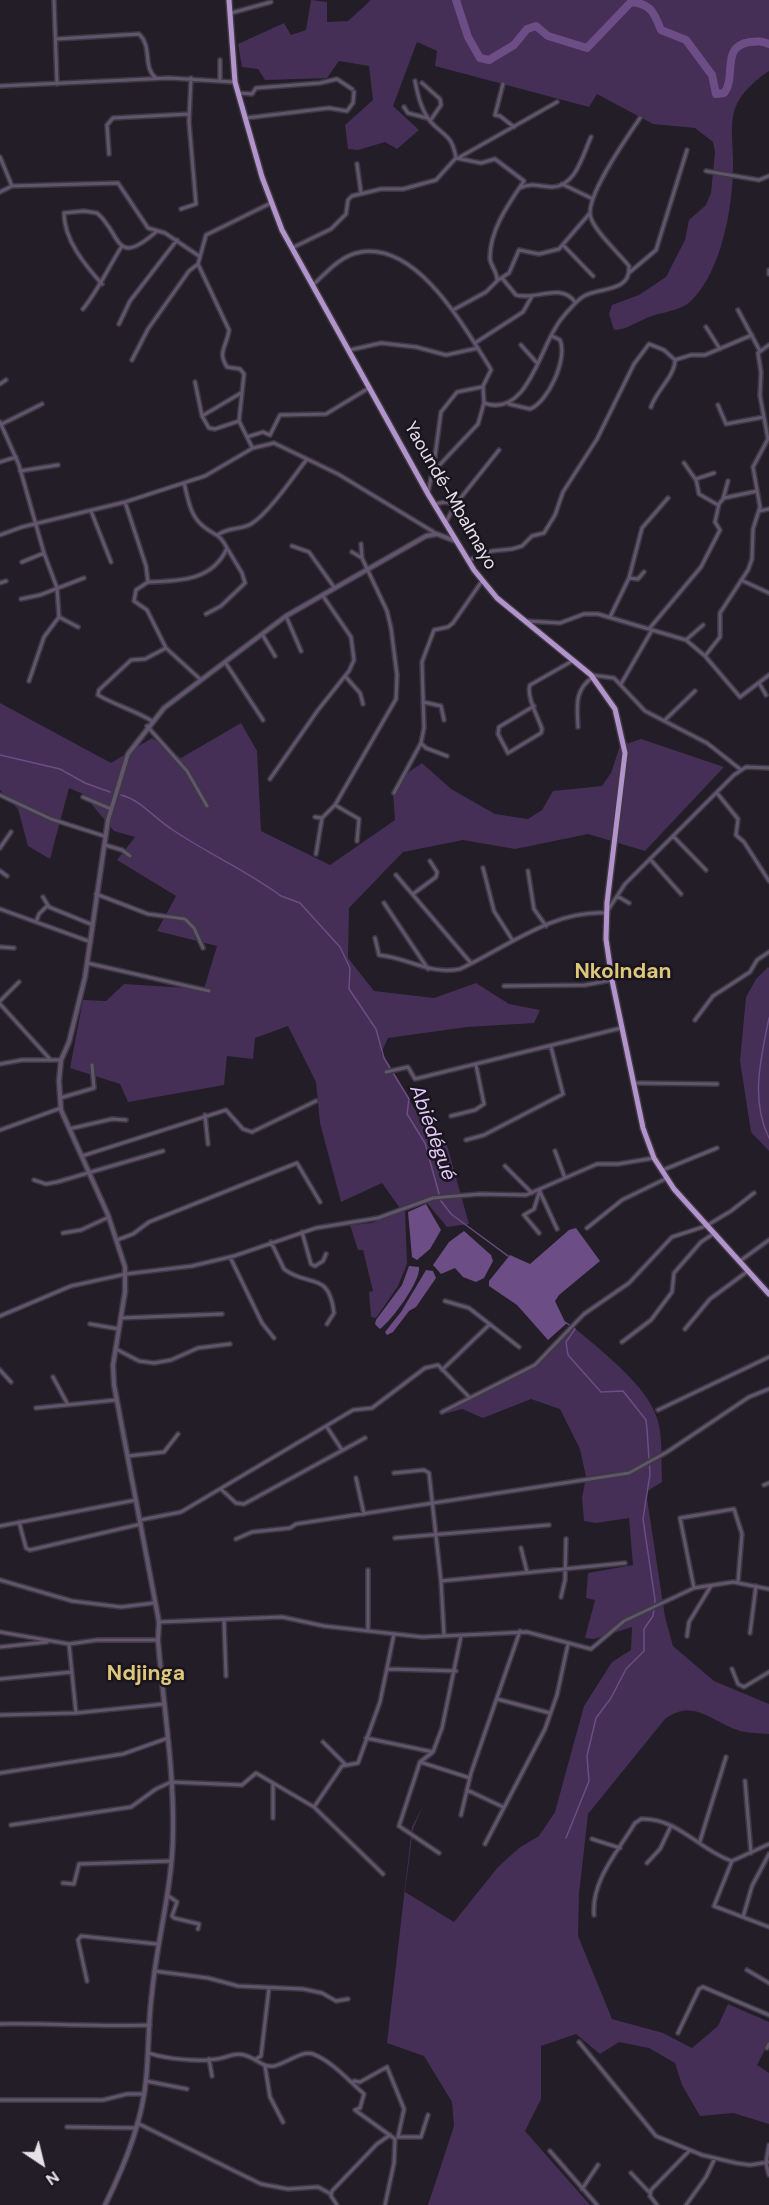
<!DOCTYPE html>
<meta charset="utf-8">
<style>
body{margin:0}
#map{position:relative;width:769px;height:2205px;overflow:hidden;background:#221d26;font-family:"DM Sans",sans-serif}
canvas{display:block}
.north{position:absolute;left:12px;top:2133px;width:60px;height:60px;-webkit-text-stroke:4px #19141d;paint-order:stroke;rotate:145deg;font-size:16px;font-weight:700;line-height:24px;text-align:center;color:#e4e1e7}
.north::after{content:'';display:block;margin:auto;width:21px;height:27px;background:#e4e1e7;clip-path:polygon(50% 0,100% 100%,50% 72%,0 100%)}
</style>
<div id="map">
<canvas width="769" height="2205"></canvas>
<div class="north">N</div>
</div>
<script>
const c = document.querySelector('canvas').getContext('2d');
c.lineJoin = 'round';
function fill(path, color) { c.fillStyle = color; c.fill(path, 'evenodd'); }
function trace(path, color, width, dash) { c.strokeStyle = color; c.lineWidth = width; c.lineCap = dash ? 'butt' : 'round'; c.setLineDash(dash || []); c.stroke(path); }
function label(font, color, halo, rows, align = 'center') {
  c.font = font + ' "DM Sans",sans-serif'; c.lineWidth = 5; c.setLineDash([]); c.textBaseline = 'middle'; c.strokeStyle = halo; c.fillStyle = color; for (const [text, x, y, turn = 0] of rows) {
    c.save(); c.translate(x, y); c.rotate((+turn || 0) * Math.PI / 180); c.textAlign = isNaN(turn) ? turn : align; if (halo) c.strokeText(text, 0, 0); c.fillText(text, 0, 0); c.restore();
  }
}
const green = new Path2D(`
 M311 0 327 2V22L348 21 371 0H769V71C758 78 742 92 737 104 729 120 733 142 733 159 734 201 723 271 690 302 681 310 664 312 652 316 639 320 627 330 614 330L609 314 612 305 639 295 666 277 685 240 689 220 706 205 711 193 715 152 713 142 695 128 653 124 597 94 589 107 435 66 437 51 417 42 393 106 419 130 397 149 385 142 358 150 348 149 345 125 373 100 369 66 339 61 327 78 265 80 258 69 242 67 238 44 284 23 291 35 306 30Z
 M0 703 111 763 152 738 181 758 241 723 257 751 261 831 330 865 395 820 393 793 410 771 422 763 451 789 495 814 528 819 542 810 553 791 602 786 611 773 620 746 641 739 724 767 645 851 588 834 515 849 463 840 403 852 349 908 348 958 374 991 434 998 476 983 509 1004 540 1010 534 1023 467 1027 388 1038 381 1053 422 1121 446 1142 469 1224 447 1227 427 1203 405 1210 407 1264 398 1286 376 1318 371 1317 369 1292 373 1291 363 1250H358L350 1225 372 1223 402 1211 382 1183 341 1202 320 1123 316 1082 288 1026 255 1038 253 1059 227 1056 224 1085 128 1102 120 1084 70 1068 83 1000 106 1001 124 984 204 989 217 946 157 931 176 896 117 860 135 837 114 831 83 794 69 788 50 859 28 846 18 809 0 790Z
 M768 967 769 968V1151L751 1132 740 1061 746 997 756 979Z
 M571 1325C599 1349 648 1385 658 1421 663 1440 661 1462 662 1482L646 1492 665 1617 673 1646 714 1681 769 1704V1734C760 1733 749 1733 740 1731 711 1722 694 1698 665 1719L588 1814 579 1894 578 1936 612 2019 663 2033 692 2048 718 2026 728 2004 769 2022V2042L757 2065 769 2073V2124L733 2113 700 2116 682 2085 675 2063 649 2048 619 2042 600 2054 576 2034 541 2046V2099L525 2131 590 2205H428L454 2126 452 2102 424 2056 387 2043 412 1827 423 1806 413 1829 405 1892 454 1922 498 1867 519 1848 539 1836 555 1812 584 1706 612 1662 631 1650 632 1627 594 1639 585 1638 595 1600 586 1598 588 1573 633 1565 629 1518 596 1523 584 1521 582 1498 586 1477 580 1449 560 1409 531 1399 483 1418 462 1409 444 1414V1412L535 1365Z`);
const water = new Path2D(`
 M426 1204 441 1230 430 1249 417 1260 412 1257 408 1212Z
 M576 1228 600 1261 559 1295 555 1301 566 1324 548 1340 517 1305 489 1286V1281L510 1255 530 1264 569 1230Z
 M464 1231 491 1255 493 1261 484 1278 476 1282 463 1277 455 1268 441 1274 433 1265 449 1242Z
 M409 1266 419 1267C421 1281 392 1320 380 1329L375 1324 376 1320 402 1285Z
 M426 1270 433 1271 436 1278 416 1307 409 1311 393 1332 387 1335 385 1332 401 1312Z`);
const stream = new Path2D(`
 M0 755 60 769 85 783 110 792
 M121 795C141 800 153 817 170 828 206 853 246 870 281 896L300 903 340 947 350 968 349 989 376 1029 384 1058 409 1099 407 1114 425 1143 441 1201 451 1214 508 1256
 M769 1018C761 1058 750 1099 769 1138
 M565 1322 575 1329 566 1342 568 1355 601 1392 623 1391 646 1420 647 1429 650 1474 643 1519 655 1600 653 1616 644 1629V1651L626 1669 611 1698 596 1718 587 1756 589 1781 566 1838`);
const river = new Path2D(`
 M456 0 468 37 480 58 489 60 514 45 527 29 536 26 548 36 587 48 631 2C651 4 654 12 661 30L686 40 712 75 716 94 724 93C737 77 720 46 750 42 758 41 762 41 769 44`);
const minor = new Path2D(`
 M54 0 57 84
 M231 13 271 2
 M56 39 139 34C153 47 142 67 156 78
 M220 60V81
 M415 81C418 96 421 109 430 121 444 137 452 134 456 158
 M422 83 440 99 441 105 430 121
 M503 84 495 115 500 116 514 127
 M0 86 169 78 234 82
 M239 93 252 94 256 88 320 83 337 79 352 89
 M404 107 408 113 427 118
 M246 118 329 108 347 111 353 103 354 92
 M109 154 107 125 113 118 189 114
 M0 157 12 186 0 192
 M460 157 557 102
 M357 164 361 193
 M706 171 759 180 769 176
 M562 184 593 199
 M12 186 118 183 148 228 165 233 199 256
 M520 188C532 182 541 187 553 187 576 186 583 154 591 137
 M181 209 196 204 189 122 191 78
 M564 246 593 276
 M292 248 331 229 346 214 348 200 352 196 381 189H403L436 180 456 158
 M769 270V274
 M630 272 656 250 687 150
 M502 278 516 295C535 301 561 282 575 302
 M498 280 509 273 519 250 539 254 559 249 590 213
 M102 284C85 265 64 240 64 213L84 211 97 213C122 234 114 269 157 231
 M313 285C327 272 341 255 361 252 418 243 464 327 489 366L491 370 483 386 484 403 478 424 432 473 428 493
 M83 309C99 289 108 268 122 246
 M453 310 486 292 497 281C498 272 491 267 490 259 489 231 509 203 524 181L495 159 481 163 456 158
 M738 310 760 351
 M119 324 130 301 177 240
 M706 327 720 349
 M475 343 523 312 532 296
 M521 345 537 363
 M350 350 381 343 416 347 446 355 478 348
 M132 360 148 329 189 271 198 264
 M195 382 202 416 209 428 215 429 239 421
 M0 384 6 380
 M484 403C526 418 539 352 556 327 560 319 577 300 584 296 599 287 631 293 629 266 619 253 596 233 591 218 583 199 628 136 640 118
 M509 404 530 409C548 402 568 359 560 340L552 336
 M718 405 726 424 764 417
 M651 407C656 391 675 376 675 360
 M202 416 241 393
 M0 422 19 465 44 553 57 588 59 617 44 637 29 681
 M2 424 42 404
 M270 435 280 415 326 414 369 388
 M247 437 263 432 270 435
 M252 447 239 421 244 374 240 369 227 367C217 352 227 346 229 330L198 264 206 235 271 203
 M0 462 16 457
 M684 463 696 480
 M20 471 58 465
 M433 471 441 412 457 392 482 387
 M714 473 696 479 699 494 718 505 724 498 757 491
 M723 499 728 481
 M125 502 146 566 148 582 136 590 134 601 147 610 166 648 200 679
 M434 504 446 502 455 505
 M91 511 111 562
 M759 511 769 509
 M446 522 455 505 499 450
 M219 534C230 527 240 530 251 524 269 513 293 477 307 459
 M0 535 22 527 125 502 205 476 253 448 274 443 338 474 437 534
 M292 546 309 552 334 587
 M352 552 362 558
 M469 560 492 551 512 549 522 546 532 536 544 533 555 515 563 492 597 439 634 364 649 344 664 350 675 360 691 355H705L752 335
 M22 562 44 553
 M629 578 642 528 668 498
 M741 580 769 593
 M148 582C179 581 213 581 227 548 219 532 214 536 203 526 190 516 188 498 184 483
 M0 583 6 581
 M21 599 40 595 84 578
 M206 614 221 606 245 583 242 573 227 548
 M286 616 301 651
 M59 617 78 627
 M610 617 629 578 638 579 644 572
 M526 621 560 623 584 614H598L686 640 705 656 740 697 769 675
 M649 629 701 567 720 530 715 522 719 504
 M262 634 275 656
 M686 640 703 625
 M705 656 720 637V613L748 570 752 559 753 529 760 507 753 467 768 439 760 396 761 372 758 353 769 345
 M225 662 263 720
 M591 675 614 678 645 711 707 743 740 769
 M345 676 360 693 363 704
 M759 683 766 695
 M621 684 652 630
 M423 702 441 706 444 720
 M534 706 499 727 498 734 508 753 541 733 542 729C538 717 526 696 530 685L574 660
 M665 720 695 691
 M152 721C134 710 117 706 98 695L99 690 131 660 145 659 166 648
 M147 726 187 771 207 806
 M578 727C577 706 574 690 593 677
 M447 756 426 748 421 743 424 728 422 662 434 630 448 627 453 623 482 581
 M270 779 318 710 349 671 354 660 351 637 323 596
 M394 793 421 743
 M717 793 738 819 736 835 744 842 769 881
 M0 795 51 819 104 836
 M83 797 111 809
 M335 805 359 819 357 841
 M315 817 322 818 335 805 396 699 397 675 391 628 387 611 362 558 361 544
 M673 836 706 870
 M105 845 122 850 130 856
 M0 848 11 832
 M316 854 322 818
 M650 859 681 894
 M483 868 494 911 513 941
 M0 871 7 876
 M528 871 534 909 546 926
 M396 875 471 963
 M96 894 148 914 185 919 194 928 203 948
 M413 894 436 877 437 872 430 861
 M617 896 629 903
 M43 897 49 907 93 925
 M384 903 428 969
 M0 909 91 942
 M36 922 39 914 48 905
 M375 938 379 955C409 958 429 975 460 969 507 947 553 910 606 913L625 884 734 775 746 767 769 768
 M0 947 14 948
 M87 963 209 991
 M504 986 585 985 612 980
 M0 1001 19 982
 M0 1004 49 1058
 M695 1020 713 996 750 972 757 960 769 952
 M0 1064 22 1060H61
 M386 1072 408 1067 415 1079 621 1028
 M634 1083 717 1084
 M60 1098 94 1088 92 1065
 M205 1115 208 1144
 M451 1116 475 1110 484 1104 476 1065
 M69 1129 112 1119 126 1120
 M0 1130 61 1108
 M466 1140 484 1135 563 1094 551 1047
 M555 1151 565 1178
 M82 1156 226 1110 243 1129 252 1132 316 1101
 M505 1166 532 1193
 M663 1170 717 1148
 M34 1180 46 1184 57 1182 163 1151
 M540 1192 557 1229
 M587 1228 622 1200 667 1178
 M302 1232 311 1264 315 1266 323 1261 326 1254
 M63 1233 81 1230 109 1217
 M539 1233 524 1215 534 1209 540 1190
 M117 1240 133 1234 149 1222 297 1163 320 1202
 M271 1242 284 1269C308 1288 329 1270 334 1313L327 1324
 M230 1257 262 1323 274 1338
 M740 1261 769 1240
 M445 1301 469 1308 519 1347
 M0 1316 71 1286 126 1274 192 1266 234 1256 316 1228 378 1218 433 1198 480 1194 526 1195 597 1164H618L654 1158
 M121 1318 222 1314
 M90 1324 119 1329
 M685 1329 710 1299 748 1271
 M622 1342 651 1320 672 1292 674 1273 701 1242 713 1234
 M116 1349 139 1361 154 1363 171 1360 198 1348 230 1344
 M0 1370 11 1382
 M442 1370 490 1324
 M53 1377 67 1403
 M36 1408 116 1400
 M658 1410 769 1357
 M442 1412 535 1365 584 1314 629 1283 672 1237 706 1226 731 1211 754 1193
 M327 1427 342 1450
 M128 1456 164 1452 178 1434
 M394 1473 424 1470 429 1473 441 1581
 M356 1478 364 1514
 M764 1485 769 1483
 M222 1490 236 1503 244 1504 365 1438
 M140 1520 181 1512 353 1410 372 1408 425 1368 438 1365 470 1398
 M19 1522 26 1548 30 1550 141 1524
 M0 1526 136 1500
 M395 1538 549 1525
 M236 1539 252 1532 290 1528 296 1524 629 1473 667 1452 749 1397 769 1389
 M521 1548 527 1572
 M0 1580 72 1601 121 1607 154 1603
 M738 1582 742 1534 734 1509 680 1518 694 1588 733 1582 769 1589
 M561 1597 565 1580 566 1539
 M224 1620 226 1676
 M159 1622 282 1617 324 1626 422 1637 527 1632 591 1649 624 1621 694 1588
 M368 1631V1570
 M0 1632 69 1644 97 1640H158
 M750 1633 756 1586
 M444 1635 441 1581 625 1563
 M687 1636 689 1622 711 1586
 M69 1644 76 1713
 M0 1647 47 1642
 M388 1669 456 1671
 M732 1669 738 1684 744 1687 769 1672
 M0 1679 72 1672
 M497 1699 550 1713
 M0 1715 76 1713 164 1704
 M366 1738 433 1752
 M323 1742 346 1765
 M420 1762 470 1778
 M0 1773 123 1754 168 1738
 M745 1781 751 1853
 M467 1790 503 1807
 M314 1807 342 1766 358 1763 380 1702 394 1634
 M461 1815 471 1773 520 1631
 M273 1818V1784
 M11 1825 131 1807 156 1789 171 1782 242 1785 256 1773 314 1807 383 1874
 M592 1839 620 1848
 M700 1841 726 1757
 M485 1844 545 1729 557 1695 568 1644
 M769 1844 732 1861 714 1906 769 1927
 M439 1853 399 1826 420 1762 433 1752 442 1728 461 1636
 M647 1863 660 1849 671 1826
 M63 1883 74 1884 79 1864 171 1861
 M167 1895 177 1902 172 1916 174 1918 199 1924 198 1929
 M594 1915C591 1881 618 1851 635 1823L641 1819C677 1817 702 1852 732 1861
 M743 1917 752 1886 769 1854
 M747 1970 769 1983
 M154 1971 208 1978 238 1986 303 1989 322 1993 336 2001 348 1999
 M87 1981 78 1940 81 1936 157 1944
 M0 2024C50 2023 100 2027 150 2025
 M678 2033 699 1989 703 1987 769 2015
 M579 2042 656 2136 702 2155 736 2163 750 2165 769 2162
 M767 2048 769 2044
 M148 2053C167 2059 197 2062 217 2059 226 2058 235 2052 244 2055 255 2057 262 2068 274 2066 285 2064 302 2050 313 2054 333 2062 349 2081 364 2094L360 2108 355 2110 395 2139 394 2163 385 2205
 M209 2059 212 2076
 M256 2059 261 2056 269 1988
 M265 2066 270 2097 283 2122
 M146 2081 187 2089
 M354 2081 360 2082 387 2067 404 2109 398 2137
 M0 2100H103L127 2094H144
 M137 2123 261 2184 288 2189 318 2187 331 2194
 M67 2127 136 2128
 M398 2137H421L428 2115
 M769 2145 766 2163 769 2175
 M550 2151 597 2205
 M631 2173 650 2193
 M582 2189 598 2165
 M337 2205 331 2196 332 2191 377 2144 390 2135
 M657 2205 650 2196 651 2190 690 2150
 M686 2205 706 2177 715 2158`);
const tertiary = new Path2D(`
 M105 2205C124 2167 142 2123 146 2080 149 2051 148 2022 152 1993 157 1939 173 1886 173 1831 174 1767 163 1703 158 1640L159 1622 114 1385 113 1365 125 1292V1267L108 1215 61 1110 59 1081 61 1060 69 1042 85 977 108 820 128 754 164 708 286 616 426 536 437 534 455 541`);
const trunk = new Path2D(`
 M229 0 235 82 262 177 282 230 428 494 474 570 497 598 591 675 615 709 625 753 607 903 606 939 612 980 643 1128 654 1158 674 1189 769 1294`);
const streetNames = [
 ["Yaoundé-Mbalmayo",450,496,60]
];
const waterNames = [
 ["Abiédégué",432,1133,70]
];
const quarterNames = [
 ["Nkolndan",623,972],
 ["Ndjinga",146,1674]
];
fill(green, '#452f56');
fill(water, '#6c4d85');
trace(stream, '#6c4d85', 1.5);
trace(river, '#6c4d85', 8);
trace(minor, '#3d3841', 6);
trace(tertiary, '#3d3841', 7);
trace(trunk, '#3d3841', 8);
trace(minor, '#61546d', 3);
trace(tertiary, '#61546d', 4);
trace(trunk, '#b293cc', 5);
label('18px', '#e4e1e7', '#19141d', streetNames);
label('italic 20px', '#e3c9fb', '#19141d', waterNames);
label('bold 21px', '#ddc77a', '#19141d', quarterNames);
</script>
